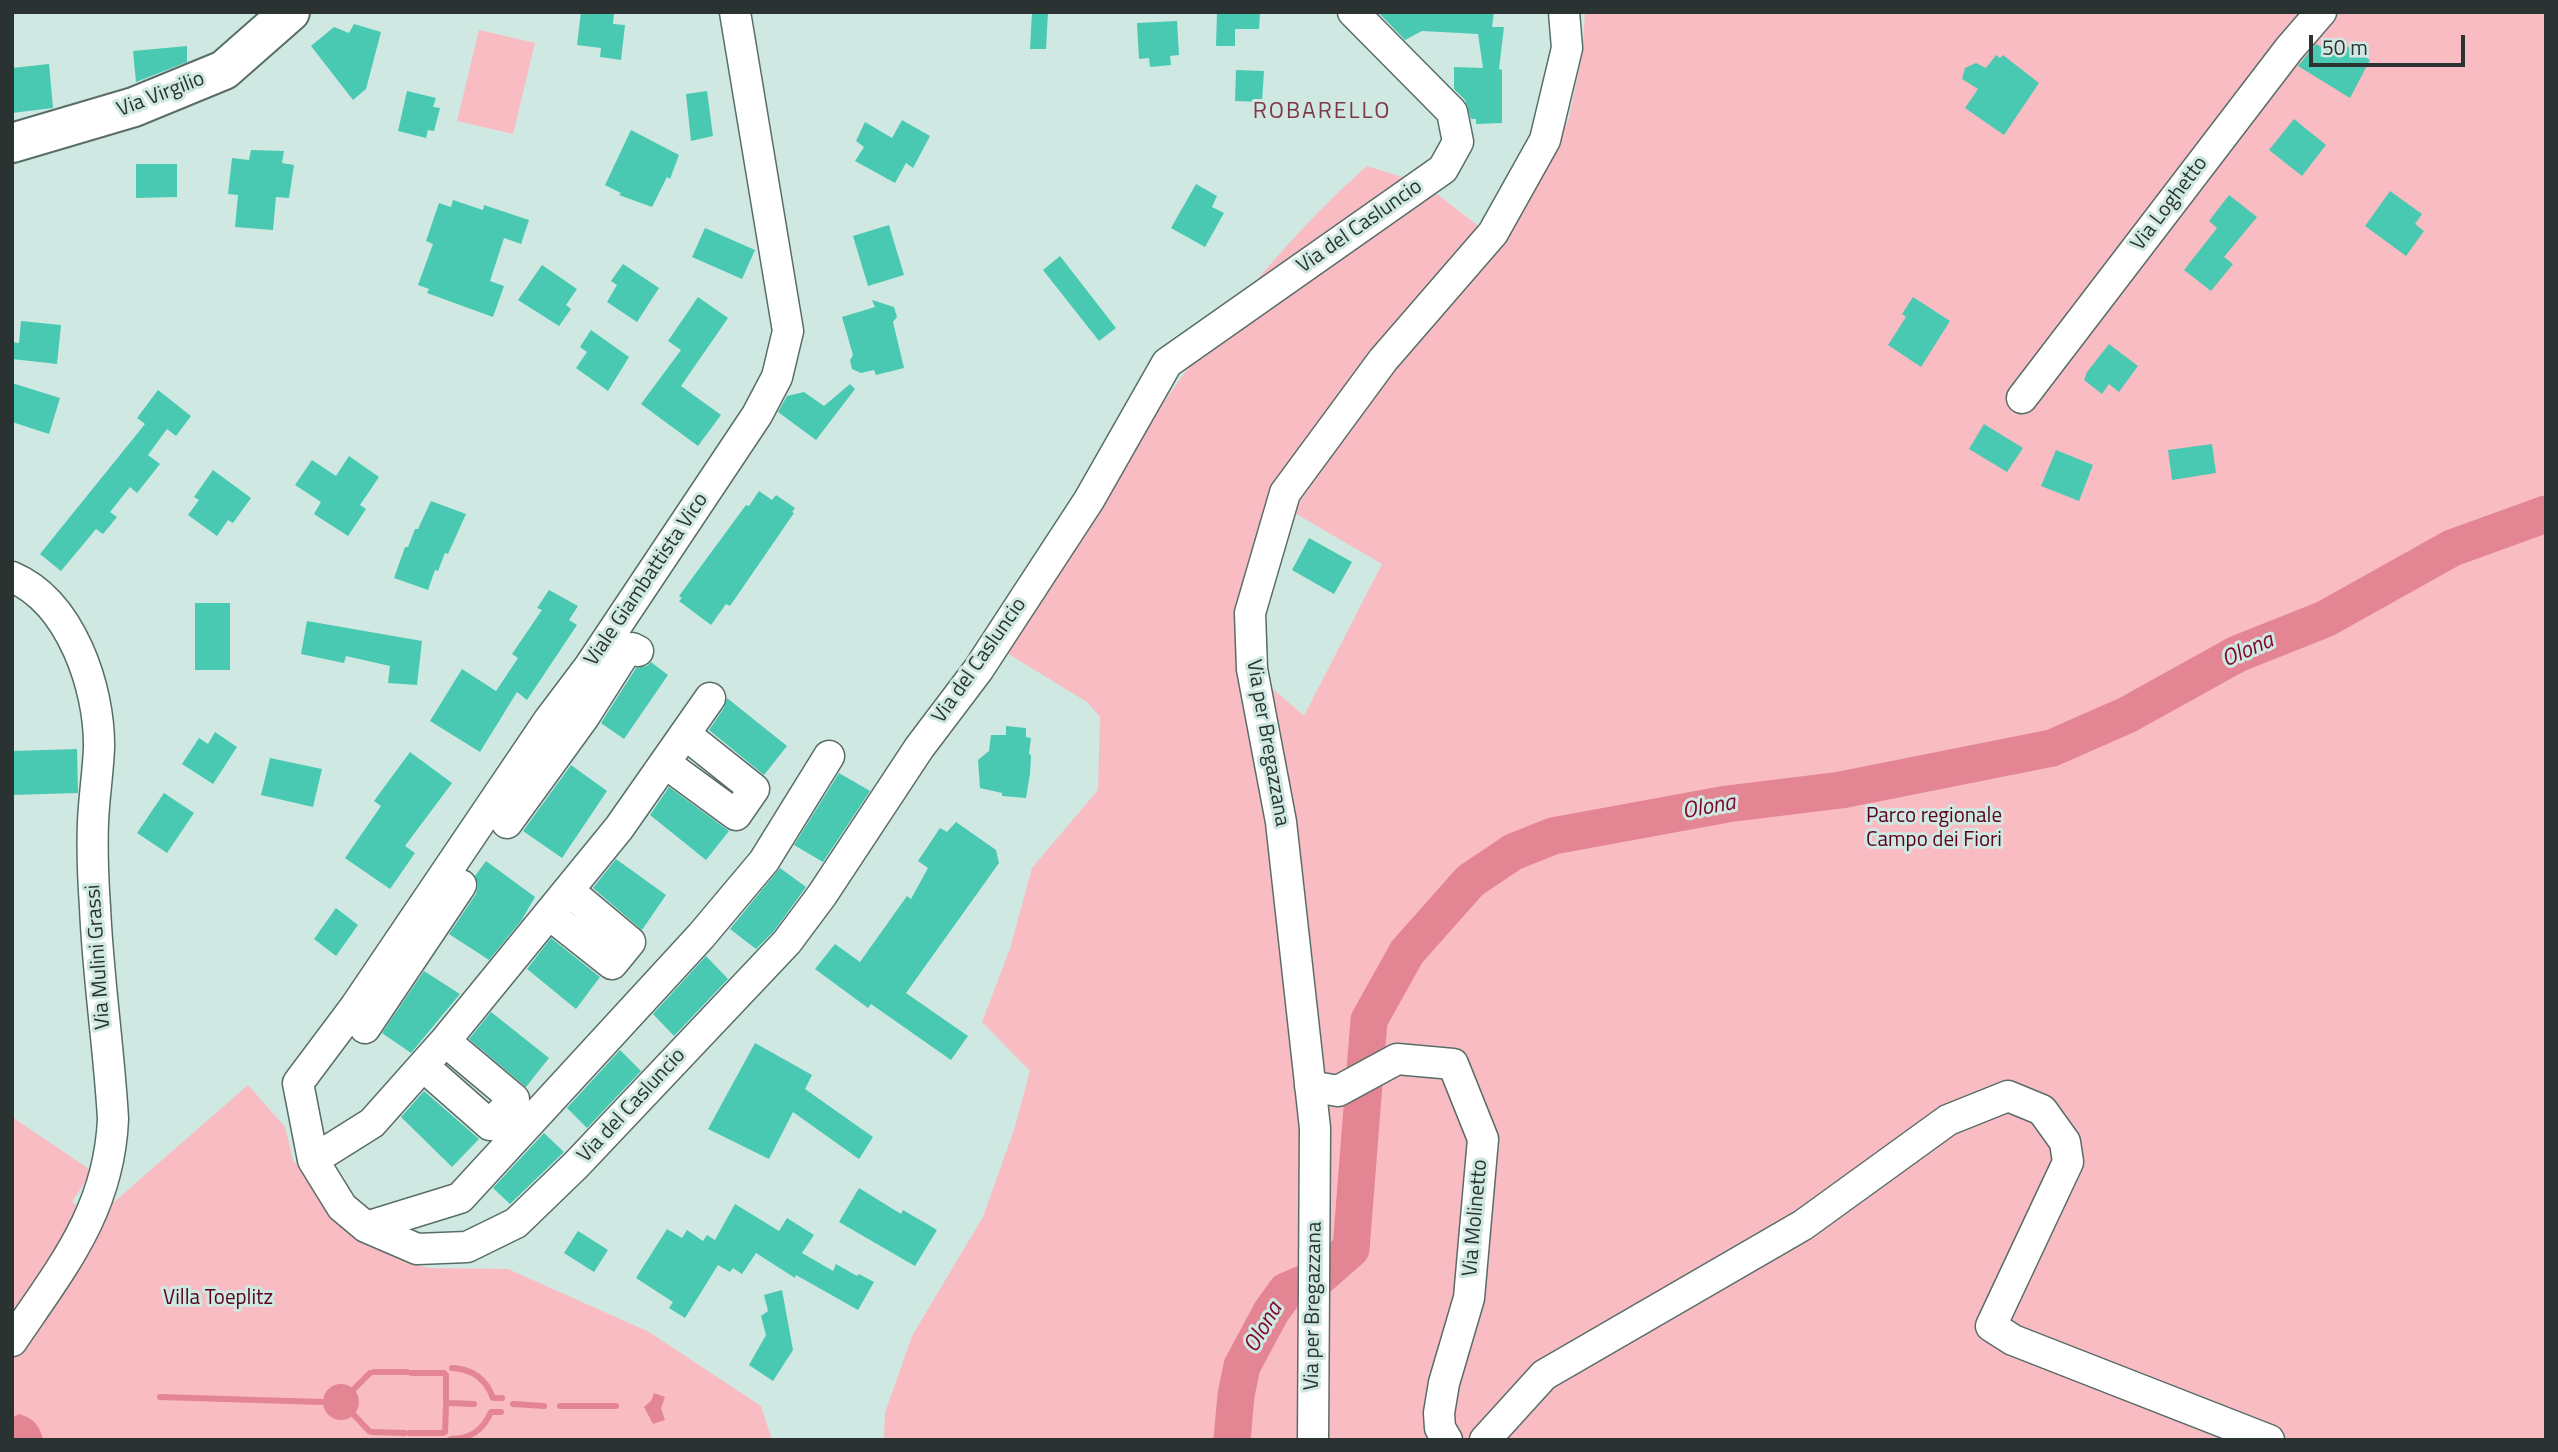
<!DOCTYPE html>
<style>
body{margin:0}
#map{position:relative;width:2558px;height:1452px;overflow:hidden;background:#d0e8e2;font-family:"Titillium Web",sans-serif}
canvas{display:block}
.frame{position:absolute;inset:0;border:14px solid #2a3331;pointer-events:none}
.scale{position:absolute;left:2309px;top:35px;width:156px;height:32px;box-sizing:border-box;border:4px solid #2a3331;border-top:0;padding-left:9px;font-size:21px;line-height:24px;white-space:nowrap;color:#2a3331;-webkit-text-stroke:5px #d0e8e2;paint-order:stroke}
</style>
<div id="map">
<canvas width="2558" height="1452"></canvas>
<div class="frame"></div>
<div class="scale">50 m</div>
</div>
<script>
const c = document.querySelector('canvas').getContext('2d');
c.lineJoin = 'round';
function fill(path, color) { c.fillStyle = color; c.fill(path, 'evenodd'); }
function trace(path, color, width, dash) { c.strokeStyle = color; c.lineWidth = width; c.lineCap = dash ? 'butt' : 'round'; c.setLineDash(dash || []); c.stroke(path); }
function label(font, color, halo, rows, align = 'center') {
  c.font = font + ' "Titillium Web",sans-serif'; c.lineWidth = 6; c.setLineDash([]); c.textBaseline = 'middle'; c.strokeStyle = halo; c.fillStyle = color; for (const [text, x, y, turn = 0] of rows) {
    c.save(); c.translate(x, y); c.rotate((+turn || 0) * Math.PI / 180); c.textAlign = isNaN(turn) ? turn : align; if (halo) c.strokeText(text, 0, 0); c.fillText(text, 0, 0); c.restore();
  }
}
const green = new Path2D(`
 M1585 12 2546 14V1440H884L885 1413 912 1336 983 1217 1014 1130 1030 1071 982 1022 1010 949 1032 868 1098 790 1100 717 1087 702 1002 650C1112 481 1215 301 1367 166L1424 184 1486 232 1275 491 1262 590 1265 682 1304 716 1382 564 1293 512 1383 377 1478 274 1536 188 1569 118 1582 56Z
 M479 30 535 43 513 134 457 121Z
 M248 1085 285 1127 293 1160 337 1220 393 1257 428 1268 508 1269 649 1332 761 1406 772 1440H12V1348L106 1209Z
 M12 1117 92 1171 72 1202 89 1213 12 1329Z`);
const water = new Path2D(`
 M323 1402a18 18 0 1 1 36 0a18 18 0 1 1-36 0Z
 M654 1393 665 1397 661 1408 665 1420 653 1424 644 1407 651 1401Z
 M19 1414C33 1418 40 1425 43 1440H12V1418Z`);
const stream = new Path2D(`
 M452 1368C473 1369 486 1379 493 1398H502
 M374 1372H407
 M411 1373H444
 M446 1375V1401
 M354 1389 370 1373
 M160 1397 322 1402
 M448 1403 474 1404
 M513 1404 544 1406
 M560 1406H616
 M354 1415 369 1431
 M372 1432 405 1433
 M445 1432 446 1405
 M410 1433H443
 M451 1439C471 1439 483 1430 491 1412H501`);
const river = new Path2D(`
 M1232 1440 1236 1395 1242 1366 1271 1312 1286 1291 1319 1277 1351 1249 1369 1020 1407 952 1470 881 1513 852 1553 836 1727 804 1841 790 2052 748 2127 715 2237 654 2325 619 2452 548 2546 514`);
const building = new Path2D(`
 M581 12H614L613 24 625 25 621 60 600 57 601 48 577 45Z
 M1032 12H1048L1046 49H1030Z
 M1217 12H1260L1259 29H1235V46H1216Z
 M1378 12H1494L1492 27H1504L1499 69 1502 70V123L1476 124V119H1471L1465 100 1454 89V67L1483 68 1478 34 1422 31 1405 40Z
 M1177 21 1179 55 1170 56 1171 65 1150 67 1149 58 1139 59 1137 23Z
 M354 24 381 32 366 89 353 100 311 46 334 27 349 33Z
 M2316 44 2338 57 2345 45 2370 60 2350 98 2298 66Z
 M187 46V62L136 82 133 51Z
 M1996 55 2000 58 2003 55 2039 83 2004 135 1965 108 1978 89 1962 79 1965 68 1976 63 1986 68Z
 M49 64 53 108 12 113V68Z
 M1236 70 1264 71 1262 102 1235 101Z
 M407 91 436 98 433 107 440 108 434 131 428 130 426 138 398 131Z
 M707 91 713 136 691 141 686 94Z
 M2294 119 2326 145 2302 176 2269 150Z
 M902 120 930 136 913 168 906 163 895 183 855 161 864 147 856 141 865 122 892 138Z
 M631 130 679 155 670 179 667 177 652 207 619 195 621 193 605 185Z
 M251 150 284 151 282 163 294 165 289 198 276 197 273 230 235 227 238 195 228 194 232 158 249 160Z
 M136 164H177V197L136 198Z
 M1196 184 1217 196 1212 207 1224 213 1205 247 1171 228Z
 M2390 191 2422 214 2415 224 2424 231 2406 256 2365 226Z
 M2229 195 2257 217 2224 257 2233 264 2211 291 2184 270 2217 228 2209 221Z
 M453 200 483 210 484 205 529 220 521 244 504 238 490 281 504 286 493 317 427 293 429 289 418 285 433 244 426 241 439 203 451 207Z
 M889 225 904 275 868 286 853 236Z
 M705 228 755 250 742 279 692 257Z
 M1060 256 1116 328 1099 341 1043 270Z
 M623 264 659 288 637 322 607 302 617 285 611 281Z
 M542 265 577 289 566 305 571 309 559 326 518 300Z
 M698 297 728 318 681 386 721 415 698 446 641 404 681 350 668 341Z
 M1913 297 1950 321 1921 367 1888 345 1906 317 1902 314Z
 M872 300 894 307 897 317 893 322 904 368 876 375 874 370 861 373 852 369 850 360 853 355 842 317 875 307Z
 M21 321 61 325 57 364 12 359V342L19 343Z
 M591 330 629 357 608 391 576 368 587 352 580 347Z
 M2109 344 2138 366 2119 392 2109 384 2102 394 2084 380 2087 372Z
 M12 383 60 398 49 434 12 422Z
 M850 384 855 389 816 440 778 412 787 396 804 392 824 406Z
 M158 390 191 416 176 436 167 429 148 455 160 464 137 493 130 487 110 512 117 517 103 534 96 529 61 571 40 554 145 424 137 418Z
 M1984 424 2023 448 2007 472 1969 449Z
 M2212 444 2216 473 2172 480 2168 450Z
 M2056 450 2093 465 2079 501 2041 486Z
 M349 456 379 477 360 505 366 509 348 536 314 514 321 502 295 485 312 460 336 476Z
 M213 470 251 498 233 523 228 520 217 536 188 515 199 500 194 497Z
 M759 491 772 500 776 495 795 508 792 512 794 513 730 606 726 604 711 625 679 601 682 598 679 596 746 505 749 506Z
 M431 501 466 514 448 554 445 553 438 571 435 570 428 590 394 578 405 547H408L415 529H418Z
 M1309 538 1352 562 1334 594 1292 570Z
 M549 590 578 606 569 620 577 625 527 700 517 692 480 752 430 721 462 669 496 691 518 658 512 654 542 610 537 608Z
 M195 603H230V670H195Z
 M307 621 422 641 417 685 388 683 390 666 346 656 344 663 301 654Z
 M651 662 668 675 624 739 601 723 636 668 647 666Z
 M727 698 787 746 764 775 709 730 724 708Z
 M1006 726 1026 728V737L1031 738 1029 753 1031 756 1030 774 1026 798 1002 796V793L980 788 978 760 989 751 991 735H1006Z
 M215 732 237 747 213 784 182 764 199 738 208 744Z
 M77 749 78 793 12 795V751Z
 M410 752 452 783 405 846 415 853 390 889 345 858 381 806 374 801Z
 M270 758 322 769 313 807 261 795Z
 M571 765 607 791 562 858 523 831Z
 M839 773 870 791 823 862 794 845Z
 M669 787 729 831 706 860 650 815Z
 M164 793 194 813 167 853 137 833Z
 M956 822 996 850 999 863 906 993 968 1036 951 1060 871 1004 868 1008 815 969 835 944 860 962 907 896 911 899 928 868 918 861 940 828 947 832Z
 M616 859 666 895 642 930 593 888Z
 M486 861 535 897 521 921 489 960 449 934 476 894 478 886 475 876Z
 M780 868 806 887 774 931 756 949 730 929Z
 M336 908 358 925 336 956 314 939Z
 M551 938 600 977 576 1009 527 969Z
 M706 956 728 979 674 1036 653 1014Z
 M424 971 460 994 411 1053 382 1033Z
 M491 1012 549 1058 526 1087 469 1039Z
 M755 1043 812 1075 805 1089 873 1137 859 1159 793 1112 769 1159 708 1129Z
 M620 1050 641 1071 587 1128 567 1108Z
 M424 1091 479 1139 452 1167 401 1117Z
 M544 1133 564 1152 510 1204 493 1188Z
 M859 1188 901 1214 903 1210 937 1230 915 1266 839 1222Z
 M735 1204 779 1231 787 1218 814 1235 802 1253 833 1271 836 1264 857 1276 859 1274 874 1282 858 1310 796 1275 795 1278 756 1253 742 1274 733 1268 730 1272 718 1265 685 1318 669 1308 673 1302 636 1278 667 1229 682 1238 687 1230 703 1241 707 1235 715 1240Z
 M578 1231 608 1250 594 1272 564 1253Z
 M782 1290 793 1350 773 1381 749 1365 766 1335 761 1316 768 1311 764 1295Z`);
const minor = new Path2D(`
 M735 12 788 331 777 377 757 415 589 667 549 720 355 1007 298 1083 313 1160 342 1207 366 1227 417 1249 467 1247 516 1223 576 1165 787 942 822 895 919 748 978 670 1089 500 1167 363 1443 169 1458 142 1452 112 1353 12
 M2022 398 2289 49 2321 12
 M12 577C71 602 100 688 99 748 98 773 94 797 93 822 92 850 93 879 95 907 98 978 109 1048 113 1119 109 1211 62 1267 12 1341
 M665 763 736 815 754 789 685 734
 M507 823 584 717 626 651 632 648 638 651
 M550 915 612 964 630 942 569 891
 M365 1028 461 885
 M423 1066 490 1125 514 1099 445 1041
 M1310 1086 1338 1091 1397 1059 1453 1064 1483 1139 1469 1298 1444 1383 1439 1413 1440 1428 1447 1440
 M313 1160 372 1123 445 1041 619 828 710 698
 M366 1227 460 1198 701 936 764 861 829 756
 M1313 1440 1315 1128 1281 822 1252 669 1250 613 1285 493 1383 360 1493 233 1545 140 1567 48 1564 12
 M1485 1440 1544 1375 1803 1225 1948 1120 2008 1096 2042 1110 2065 1142 2068 1162 1991 1326 2013 1340 2269 1440`);
const major = new Path2D(`
 M12 143 134 107 224 70 290 12`);
const streetNames = [
 ["Via Virgilio",161,95,-21],
 ["Via Loghetto",2170,204,-53],
 ["Via del Casluncio",1360,227,-35],
 ["Viale Giambattista Vico",647,580,-56],
 ["Via del Casluncio",980,661,-55],
 ["Via per Bregazzana",1267,743,80],
 ["Via Mulini Grassi",99,957,-94],
 ["Via del Casluncio",632,1106,-47],
 ["Via Molinetto",1476,1218,-85],
 ["Via per Bregazzana",1314,1306,-89]
];
const parkNames = [
 ["Parco regionale",1934,817],
 ["Campo dei Fiori",1934,841],
 ["Villa Toeplitz",218,1299]
];
const neighbourhoodNames = [
 ["ROBARELLO",1322,112]
];
const waterNames = [
 ["Olona",2248,651,-24],
 ["Olona",1709,808,-10],
 ["Olona",1264,1328,-60]
];
fill(green, '#f9bcc3');
fill(water, '#e48594');
trace(stream, '#e48594', 6);
trace(river, '#e48594', 37);
fill(building, '#49c9b2');
trace(minor, '#586d68', 33);
trace(major, '#586d68', 42);
trace(minor, '#fff', 30);
trace(major, '#fff', 38);
label('21px', '#2a3331', '#d0e8e2', streetNames);
label('21px', '#5a0220', '#d0e8e2', parkNames);
c.letterSpacing = '2px';
label('23px', '#7f3745', '#d0e8e2', neighbourhoodNames);
c.letterSpacing = '0px';
label('italic 23px', '#7d0830', '#d0e8e2', waterNames);
</script>
